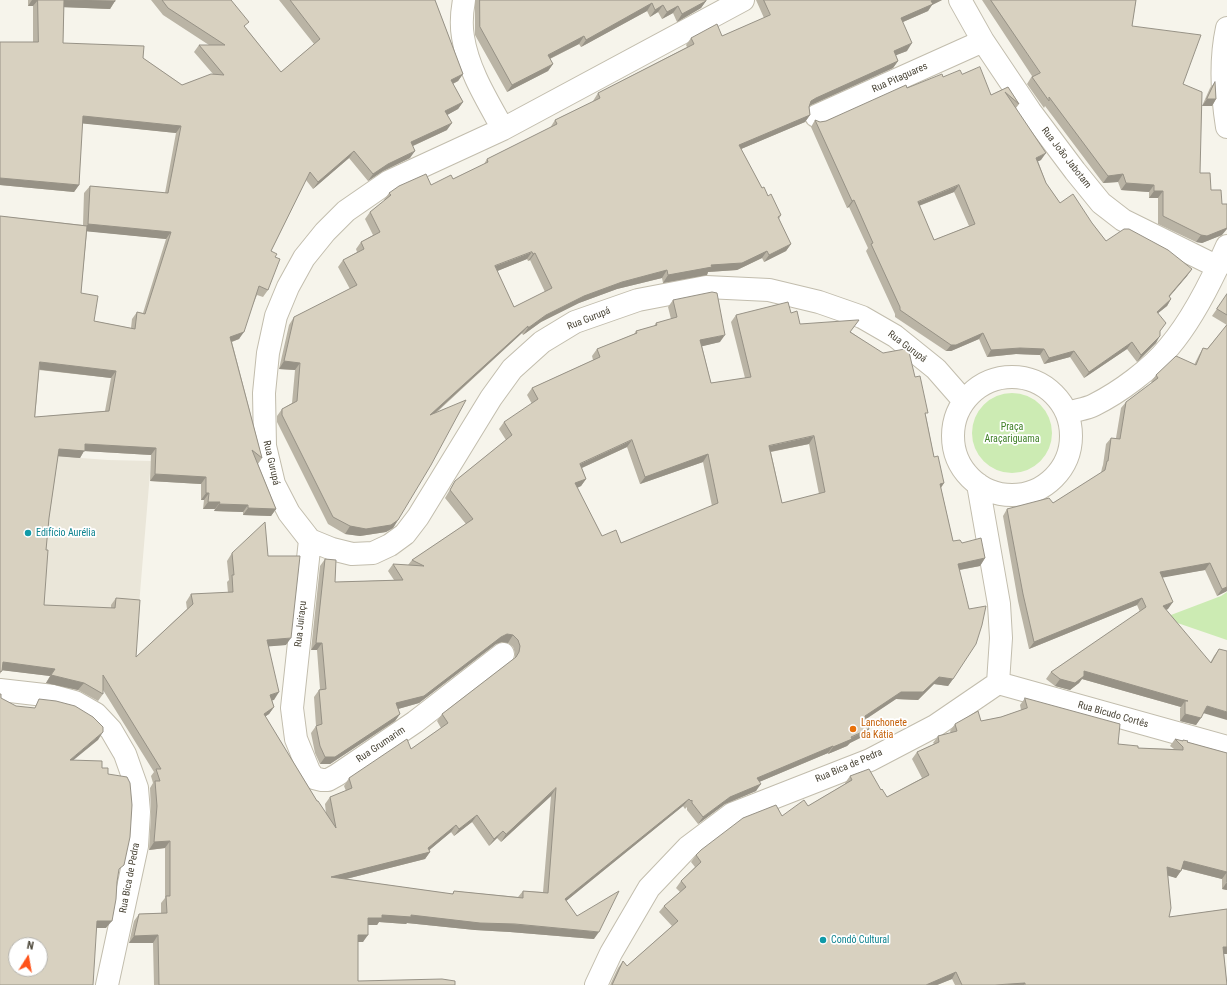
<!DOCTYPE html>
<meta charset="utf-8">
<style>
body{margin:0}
#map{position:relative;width:1227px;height:985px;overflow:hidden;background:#f6f4eb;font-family:"Roboto Condensed",sans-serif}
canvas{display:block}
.north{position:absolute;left:8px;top:937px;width:40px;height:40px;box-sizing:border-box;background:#fff;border:1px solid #b7b5af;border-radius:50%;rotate:11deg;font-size:11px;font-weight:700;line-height:16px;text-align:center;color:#4b4638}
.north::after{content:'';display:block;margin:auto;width:14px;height:18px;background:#ff5319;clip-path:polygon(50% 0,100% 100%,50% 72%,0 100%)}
</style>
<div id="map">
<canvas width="1227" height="985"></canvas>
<div class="north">N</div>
</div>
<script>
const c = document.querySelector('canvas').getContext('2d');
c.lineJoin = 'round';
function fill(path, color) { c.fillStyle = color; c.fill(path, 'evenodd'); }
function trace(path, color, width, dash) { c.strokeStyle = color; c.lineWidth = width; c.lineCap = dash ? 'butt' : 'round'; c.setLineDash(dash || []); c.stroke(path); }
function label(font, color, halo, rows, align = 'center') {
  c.font = font + ' "Roboto Condensed",sans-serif'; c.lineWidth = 3.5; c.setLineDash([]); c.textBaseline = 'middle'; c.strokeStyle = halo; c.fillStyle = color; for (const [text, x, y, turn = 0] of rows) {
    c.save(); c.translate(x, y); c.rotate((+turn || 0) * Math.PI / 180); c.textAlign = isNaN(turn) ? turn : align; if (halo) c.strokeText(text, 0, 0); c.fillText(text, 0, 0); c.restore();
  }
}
const residential = new Path2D(`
 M0 452 108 460 151 461 138 617 0 609Z`);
const green = new Path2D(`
 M972 433a40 40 0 1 1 80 0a40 40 0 1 1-80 0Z
 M1227 592V640L1163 618 1221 596Z`);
const minor = new Path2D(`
 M464 0C462 11 461 26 463 37 468 70 487 100 503 129
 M743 0 503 129 388 182 346 211 325 232 304 258 288 287 276 316 268 353 264 393 265 446 274 484 289 513 310 540 332 549 352 554 373 553 390 545 405 534 418 517 491 398 512 369 542 342 575 322 638 300 706 287 769 290 819 302 862 317 895 336 936 369 964 401
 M960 0 983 41 1030 111 1075 171 1101 203 1123 220 1218 267
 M1227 28C1220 60 1222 95 1227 127
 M816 116 983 41
 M953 436a59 59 0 1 1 118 0a59 59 0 1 1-118 0Z
 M1068 413C1076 410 1086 409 1094 405 1120 392 1151 369 1169 347 1192 320 1213 278 1227 246
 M978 484 999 604 1001 638 998 683
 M310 540 292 708 296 739 309 771 314 778 322 780H328L337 775 415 722 503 654
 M998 683 1227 747
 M0 690 53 696 75 702 96 714 111 730 125 754 137 788 139 812 137 846 107 985
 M596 985 611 953 649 888 688 847 732 814 870 760 935 726 998 683`);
const wall = new Path2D(`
 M28 0H115V1L110 9 64 7 63 43 143 58 182 85 213 74 194 52 199 45H209L163 15 151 0H231L245 27 281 72 314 44 279 0H435L463 74 458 81 453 84 463 102 458 109 447 115V130L413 146 410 158 383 171 368 181 349 158 313 189 306 180 271 251 275 257 268 290 263 297 257 295 239 339 232 342 262 458 258 464 276 509 271 516 243 515V512L214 511 215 509H203L204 500H201V484L150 481 151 455 84 451 80 458 58 456 49 518 46 550 44 605 111 608V605L116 598 136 657 187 609 186 602 191 594 228 593 227 582 229 580 227 561 232 553 268 556 286 645 268 646 274 700H272L274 707 269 714 265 716 317 801 326 814 325 804 330 797 346 791 344 786 349 778 411 749 441 728 437 721 442 714 515 658V653L513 647 508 643 502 642 496 644 419 703 398 709 400 714 395 721 330 764H320L315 753 311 733 316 726 314 697 319 690 320 689 317 650H311L320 566 325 559 335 582 394 580 388 571 393 564 408 565 412 560 466 524 445 498 455 481 506 440 499 429 504 422 532 404 527 395 532 388 593 360 592 356 597 349 634 334 636 331 654 326 656 323 671 319 668 307 673 300 720 342 702 346 711 383 745 378 731 322 736 315 791 313 800 324 851 332 915 377 926 416 934 457 944 483 941 488 953 541 962 543 985 558 980 566 960 570 953 679 948 686 934 684 918 700 896 699 866 719 864 736 850 743 847 746 828 754V753L759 782 756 791 725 804 698 824 687 810V807L685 809 683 806 566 901 594 939 510 932 475 930 407 923 406 924 379 922 377 925H368L363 942H358V981L455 985H154L153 943H129L134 921 139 914 161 913V903L165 898V848L149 850 151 813 150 788 153 783 151 776 154 772 103 690V694L98 701 78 690 46 683 50 676 2 670 0 674V216L83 225 84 193 90 186 165 193 176 133 82 123 79 185 74 192 0 185V42H33V6H28ZM87 231 166 239 143 313 137 312 132 319 131 328 94 321 81 293ZM39 370 111 378 105 411 35 417ZM809 444 819 494 782 503 771 452ZM627 447 640 484 703 462 712 506 621 543 602 536 577 488 581 486 586 479 582 468ZM551 796 543 892 523 891 518 897 454 891 452 894 346 879 425 859 430 852 429 850 451 832 454 836 472 822 489 846 497 838 501 842Z
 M475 0H706V1L701 8 677 22 673 13 662 19 658 12 650 17 647 11 581 47 579 44 550 59 553 64 548 71 507 92 475 35Z
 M756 0H942L932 5 928 11 903 22 907 51 896 55 898 61 893 68 811 105 809 107 810 115 805 122 741 149 762 188 768 196 781 215 779 219 791 244 786 251 764 262 762 258 737 270 708 272 707 275 663 283 662 278 617 289 579 303 541 322 523 335 522 333 436 413 398 520 393 528 386 532 360 536 345 534 328 524 277 422V416L282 409 292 403 295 370 279 369 289 325 294 317 350 289 338 267 343 260 357 252 356 249 361 242 373 235 365 219 370 212 384 201V200L389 193 431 185 453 179 484 164 487 159 550 128 555 120 594 101H593L598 93 687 47 686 45 691 38 722 36 764 18ZM527 259 528 261 530 260 545 292 514 307 497 271Z
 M982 0H1136L1132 26 1183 84 1200 173 1211 190 1222 235 1202 243 1196 242 1158 224V198H1149V192L1121 190 1118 182 1103 183 1045 106 1044 108 1027 84 1032 76Z
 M962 74 991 95 1008 87 1019 104 1016 108 1041 160 1038 161 1046 183 1060 203 1092 223 1106 241 1192 269 1187 276 1169 297 1171 299 1167 306 1158 313 1160 331 1156 343 1137 362 1127 349 1084 378 1070 357 1044 364 1040 355 1016 354 987 357 979 339 951 351H946L895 317V314L866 251 868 248 849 207 847 208 811 127 815 120 820 122 826 121 907 88 943 77ZM954 192 969 226 934 240 919 206Z
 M1215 82 1216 99 1212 106H1202L1210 88Z
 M1227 294V591L1217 596 1205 570 1162 577 1168 609 1166 610 1210 663 1214 656 1219 649 1203 714 1196 725 1180 721V708L1181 707 1082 679 1079 683 1070 690 1055 686 1046 679 1051 672 1140 612 1137 605 1029 649 1018 601 1003 516 1007 509 1053 503 1101 473 1102 468 1103 465 1106 444 1111 438H1116L1121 408 1126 402 1152 383 1151 382 1156 375 1194 365 1199 355 1203 348 1207 349 1227 325 1212 316Z
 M1025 698 1118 744 1138 748 1174 749 1170 746 1175 739 1182 741 1183 740 1187 742 1227 753V890L1222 889V879L1182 869 1176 878 1168 875 1169 917 1227 909V954H1224L1227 985H955L952 979 937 985H610L618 968 623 961 627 966 672 926 659 912 664 906 680 892 676 888 681 881 695 867 691 862 696 855 782 816 808 806 845 784V783L850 776 881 790 887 797 922 778 912 759 917 752 934 744 933 743 938 736 951 733 950 731 955 724 981 721 1001 717 1021 710 1020 705Z`);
const shadedWall = new Path2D(`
 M32 0H38L33 6H28Z
 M64 0 115 1 110 9 59 7Z
 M933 0H942L932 5 928 11 896 25 901 18Z
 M706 1 701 8 677 22 682 14Z
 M652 3 647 11 581 47 586 40Z
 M663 5 658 12 650 17 655 10Z
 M678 6 673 13 662 19 667 12Z
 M584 36 579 44 543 62 548 55Z
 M912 43 907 51 889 58 894 51Z
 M898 61 893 68 811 105 806 108 811 101 816 98Z
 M553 64 548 71 507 92 512 85Z
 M463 74 458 81 446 87 451 80Z
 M1207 99H1216L1212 106H1202Z
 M463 102 458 109 440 119 445 111Z
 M810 115 805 122 734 152 739 145Z
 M83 116 181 126 176 133 78 123Z
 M452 123 447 130 406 149 411 142Z
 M354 151 349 158 313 189 318 182Z
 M415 151 410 158 383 171 368 181 373 174 388 164Z
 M1046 153 1041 160 1032 164 1036 158Z
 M1123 174 1118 182 1103 183 1108 176Z
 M0 178 79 185 74 192 0 185Z
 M1126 183 1154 185 1149 192 1121 190Z
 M959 185 954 192 913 208 918 202Z
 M1154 191H1163L1158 198H1149Z
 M854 200 849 207 847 208 852 201Z
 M88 224 171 232 166 239 83 231Z
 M1227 228V229L1222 235 1202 243 1196 242 1201 235Z
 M791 244 786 251 764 262 769 255Z
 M767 251 762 258 737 270 708 272 707 275 663 283 668 275 711 265Z
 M532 252 527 259 490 274 495 266Z
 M535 253 530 260 528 261 533 254Z
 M1192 269 1187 276 1164 303 1169 296Z
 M667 270 662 278 617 289 579 303 541 322 523 335 528 328 546 315 584 296 622 282Z
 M1171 299 1167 306 1152 318 1157 312Z
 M528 326 522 333 425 422 430 415Z
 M244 332 239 339 225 344 230 337Z
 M983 333 979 339 951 351H946L951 345Z
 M725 335 720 342 695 348 700 340Z
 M1160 336 1156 343 1137 362 1141 355Z
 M1132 342 1127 349 1084 378 1089 372Z
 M1020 348 1044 349 1040 355 1016 354 987 357 991 350Z
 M1074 351 1070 357 1044 364 1049 358Z
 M284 361 300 363 295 370 279 369Z
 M40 362 116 371 111 378 35 369Z
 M814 436 809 444 764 453 769 446Z
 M632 440 627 447 575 471 580 464Z
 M85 444 156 448 151 455 84 451 80 458 54 456 59 449Z
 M708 454 703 462 640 484 645 477Z
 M155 474 206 477 201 484 150 481Z
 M586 479 581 486 570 491 575 483Z
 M944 483 939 490 940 484Z
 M206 493H209L204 500H201Z
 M208 502H220L215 509H203Z
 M219 504 248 505 243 512 214 511Z
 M248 508 276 509 271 516 243 515Z
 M398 520 393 528 386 532 360 536 345 534 350 526Z
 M985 558 980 566 953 571 958 564Z
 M1210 563 1205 570 1155 579 1160 572Z
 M1227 587V591L1217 596 1222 589Z
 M1142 598 1137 605 1029 649 1034 642Z
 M1173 602 1168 609 1158 613 1163 606Z
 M507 634 513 635 508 643 502 642 496 644 419 703 391 711 396 703 501 637Z
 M291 638 286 645 262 647 267 640Z
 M316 643H322L317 650H311Z
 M3 662 55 669 50 676 0 670Z
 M1084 671 1188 701H1185L1181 707 1082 679 1079 683 1070 690 1055 686 1060 679Z
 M51 675 84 683 78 690 46 683Z
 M939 677 953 679 948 686 934 684 918 700 896 699 860 723 865 716 901 692Z
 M279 692 274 700 265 702 270 695Z
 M1207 706 1227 712V720L1203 713Z
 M274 707 269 714 259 721 264 714Z
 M400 714 395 721 330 764H320L325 757Z
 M1185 714 1201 718 1196 725 1180 721Z
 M869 729 864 736 850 743 847 746 828 754 833 747Z
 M103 732 98 740 65 767 70 760Z
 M833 746 828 753 752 785 757 778Z
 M761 784 756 791 725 804 698 824 703 817 730 797Z
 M556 788 551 796 501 842 506 834Z
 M689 799 683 806 560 906 565 899Z
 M477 815 472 822 454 836 459 829Z
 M456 825 451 832 426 853 430 852 425 859 326 884 331 877 428 848Z
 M503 831 497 838 489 846 494 839Z
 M170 841 165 848 149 850 154 842Z
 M1184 861 1227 872 1222 879 1179 868Z
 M1167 867 1181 871 1176 878 1162 874Z
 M1227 882V890L1222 889Z
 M382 915H411L599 932 594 939 510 932 475 930 407 923 406 924 379 922 377 925H363L368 918Z
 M97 921H112L106 928H92Z
 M158 935 153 943H129L134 936Z
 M358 935H368L363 942H353Z
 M1223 947H1227V954H1218Z
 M956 972 952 979 937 985H926Z
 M1025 983 1024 985H995Z`);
const building = new Path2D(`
 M38 0H64L63 43 144 46 143 58 182 85 211 74 224 75 199 45H225L168 8 162 0H231L249 22 244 26 281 72 320 39 290 0H435L463 74 451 80 463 102 445 111 452 123 411 142 415 151 388 164 373 174 354 151 318 182 310 172 271 251 277 254 275 257 280 259 268 290 259 286 244 332 230 337 262 458 252 450 276 509 248 508V505L219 504 220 502H208L209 493H206V477L155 474 156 448 85 444V451L59 449 49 518 46 550H48L44 605 115 608 116 598 140 600 136 657 193 604 191 594 233 592 232 575H234L232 553 265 522 268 556H300L291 638 267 640 279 692 270 695 274 707 264 714 317 801H318L336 828 330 797 352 788 349 778 407 739 411 749 448 723 442 714 516 657 519 652 520 646 518 640 513 635 507 634 501 637 424 696 396 703 400 714 335 757H325L320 746 316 726 322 724 319 690 326 689 322 643H316L325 559 336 560 335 582 403 580 393 564 424 566 412 560 473 519 450 490 455 481 512 435 504 422 538 399 532 388 600 357 597 349 637 333 636 331 657 325 656 323 677 317 673 300 712 292 717 293 725 335 700 340 711 383 751 377 736 315 788 302 791 313 797 311 800 324 857 320H859L850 332 883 353 905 349 909 352 915 377 920 376 928 413H925L934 457 938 456 944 483 940 484 953 541 960 540 962 543 981 538 985 558 958 564 969 609 986 606 982 625 976 644 953 679 939 677 923 692H901L865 716 869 729 851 737 852 739 833 747V746L757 778 761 784 730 797 703 817 692 803V800L691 801 689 799 565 899 577 916 619 891 599 932 515 924 480 923 411 915V917L382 915V918H368V935H358V981L442 979 455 981V985H159L158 935 134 936 139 914 167 913 166 896H170V841L154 842 157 806 155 781H160L156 769H161L103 675V694L84 683 51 675 55 669 3 662 2 671 0 672V216L87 226 81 293 98 296 94 321 135 329 137 312 145 314 171 232 88 224 90 186 168 193 181 126 83 116 79 185 0 178V42H38ZM40 362 116 371 109 411 35 417ZM814 436 825 492 782 503 769 446ZM632 440 645 477 708 454 718 503 621 543 616 530 602 536 575 483 586 479 580 464ZM556 788 548 893 523 891V898L454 891 453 894 331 877 430 852 428 848 456 825 459 829 477 815 494 839 503 831 506 834Z
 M71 0H115V1Z
 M480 0H706V1L682 14 678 6 667 12 663 5 655 10 652 3 586 40 584 36 548 55 553 64 512 85 480 27Z
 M764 0H933L931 1 933 4 901 18 912 43 894 51 898 61 816 98 811 101 809 107 810 115 739 145 762 188 764 187 768 196 771 194 781 215 778 217 791 244 769 255 767 251 742 263 711 265 712 267 668 275 667 270 622 282 584 296 546 315 528 328V326L430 415 466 400 431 465 398 520 391 525 366 529 350 526 333 517 282 415V409L297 401 300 363 284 361 294 317 357 285 343 260 364 249 361 242 380 232 370 212 391 195 389 193 399 186 426 174 431 185 451 175 453 179 488 162 487 159 557 124 555 120 600 98 598 93 694 44 691 38 717 24 722 36 770 15ZM532 252 533 254 535 253 552 288 514 307 495 266Z
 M991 0H1136L1132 26 1201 35 1183 84 1202 92 1200 173H1210L1211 190H1221L1222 204H1227V228L1207 236 1201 235 1163 216V191H1154V185L1126 183 1123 174 1108 176 1049 97V101L1032 77 1040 73Z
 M980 67 991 95 1008 87 1019 104 1005 92 1046 153 1036 158 1046 183 1060 203 1073 194 1092 223 1106 241 1124 229H1129L1168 250 1192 269 1169 296 1171 299 1157 312 1166 323 1160 331V336L1141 355 1132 342 1089 372 1074 351 1049 358 1044 349 1020 348 991 350 983 333 956 345H951L900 310V307L871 244 873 243 854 200 852 201 815 120 820 122 826 121 906 85 907 88 942 74 943 77 960 70 962 74ZM959 185 975 224 934 240 918 202Z
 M1215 82 1216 99H1207Z
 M1227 294V315L1217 309Z
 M1227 325V587L1222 589 1210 563 1160 572 1173 602 1163 606 1211 663 1219 649 1227 651V712L1207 706 1201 718 1185 714V701H1188L1084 671V676L1075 683 1060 679 1051 672 1146 607 1142 598 1034 642 1023 594 1007 509 1049 498 1053 503 1105 470 1107 461H1108L1111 438 1120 439 1126 402 1158 378 1156 375 1176 356 1196 365 1203 348 1207 349Z
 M0 694H1V698L16 706 35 708 39 699 56 701 75 706 93 717 103 727V732L70 760 102 761V768H108V774L127 777 130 783 132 805 130 837 124 865 119 869 117 882 116 899 112 921H97L93 985H0ZM16 945H40V969H16Z
 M1025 698 1120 724 1118 744 1138 746V748L1183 750V747L1175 739 1183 741V740L1188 741 1187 742 1227 753V882V872L1184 861 1181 871 1167 867 1171 908 1169 917 1227 909V947H1223L1227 985H1025V983L995 985H962L956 972 926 985H612L623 961 627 966 678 921 664 906 686 887 681 881 701 862 696 855 701 850 743 818 776 805 782 816 804 800 808 806 852 780 850 776 869 769 881 790 882 789 887 797 929 775 917 752 939 742 938 736 957 731 955 724 978 711 981 721 1001 717 1027 708Z`);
const markers = [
 [28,533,4,"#0f9aa8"],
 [853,729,4,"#e8710a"],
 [823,940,4,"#0f9aa8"]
];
const streetNames = [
 ["Rua Pitaguares",900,78,-24],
 ["Rua João Jabotam",1066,158,52],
 ["Rua Gurupá",589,319,-22],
 ["Rua Gurupá",907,347,37],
 ["Rua Gurupá",271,463,77],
 ["Rua Juiraçu",301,624,-84],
 ["Rua Bicudo Cortês",1113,715,16],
 ["Rua Grumarim",381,745,-34],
 ["Rua Bica de Pedra",849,766,-23],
 ["Rua Bica de Pedra",130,878,-79]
];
const parkNames = [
 ["Praça",1012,427],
 ["Araçariguama",1012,439]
];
const cultureNames = [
 ["Edifício Aurélia",36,533],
 ["Condô Cultural",831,940]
];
const foodNames = [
 ["Lanchonete",861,723],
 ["da Kátia",861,735]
];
fill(residential, '#eae6d9');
fill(green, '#ccebb3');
trace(minor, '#c2bdad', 24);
trace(minor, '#fff', 22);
fill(wall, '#bab4a5');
fill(shadedWall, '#979286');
fill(building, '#d8d1c0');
trace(building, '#979286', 1);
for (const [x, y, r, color] of markers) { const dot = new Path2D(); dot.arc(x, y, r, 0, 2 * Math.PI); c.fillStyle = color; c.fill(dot); trace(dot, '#fff', 1.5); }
label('10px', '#4b4638', '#fff', streetNames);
label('10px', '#408028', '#fff', parkNames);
label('10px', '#0d838f', '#fff', cultureNames, 'left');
label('10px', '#c56008', '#fff', foodNames, 'left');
</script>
